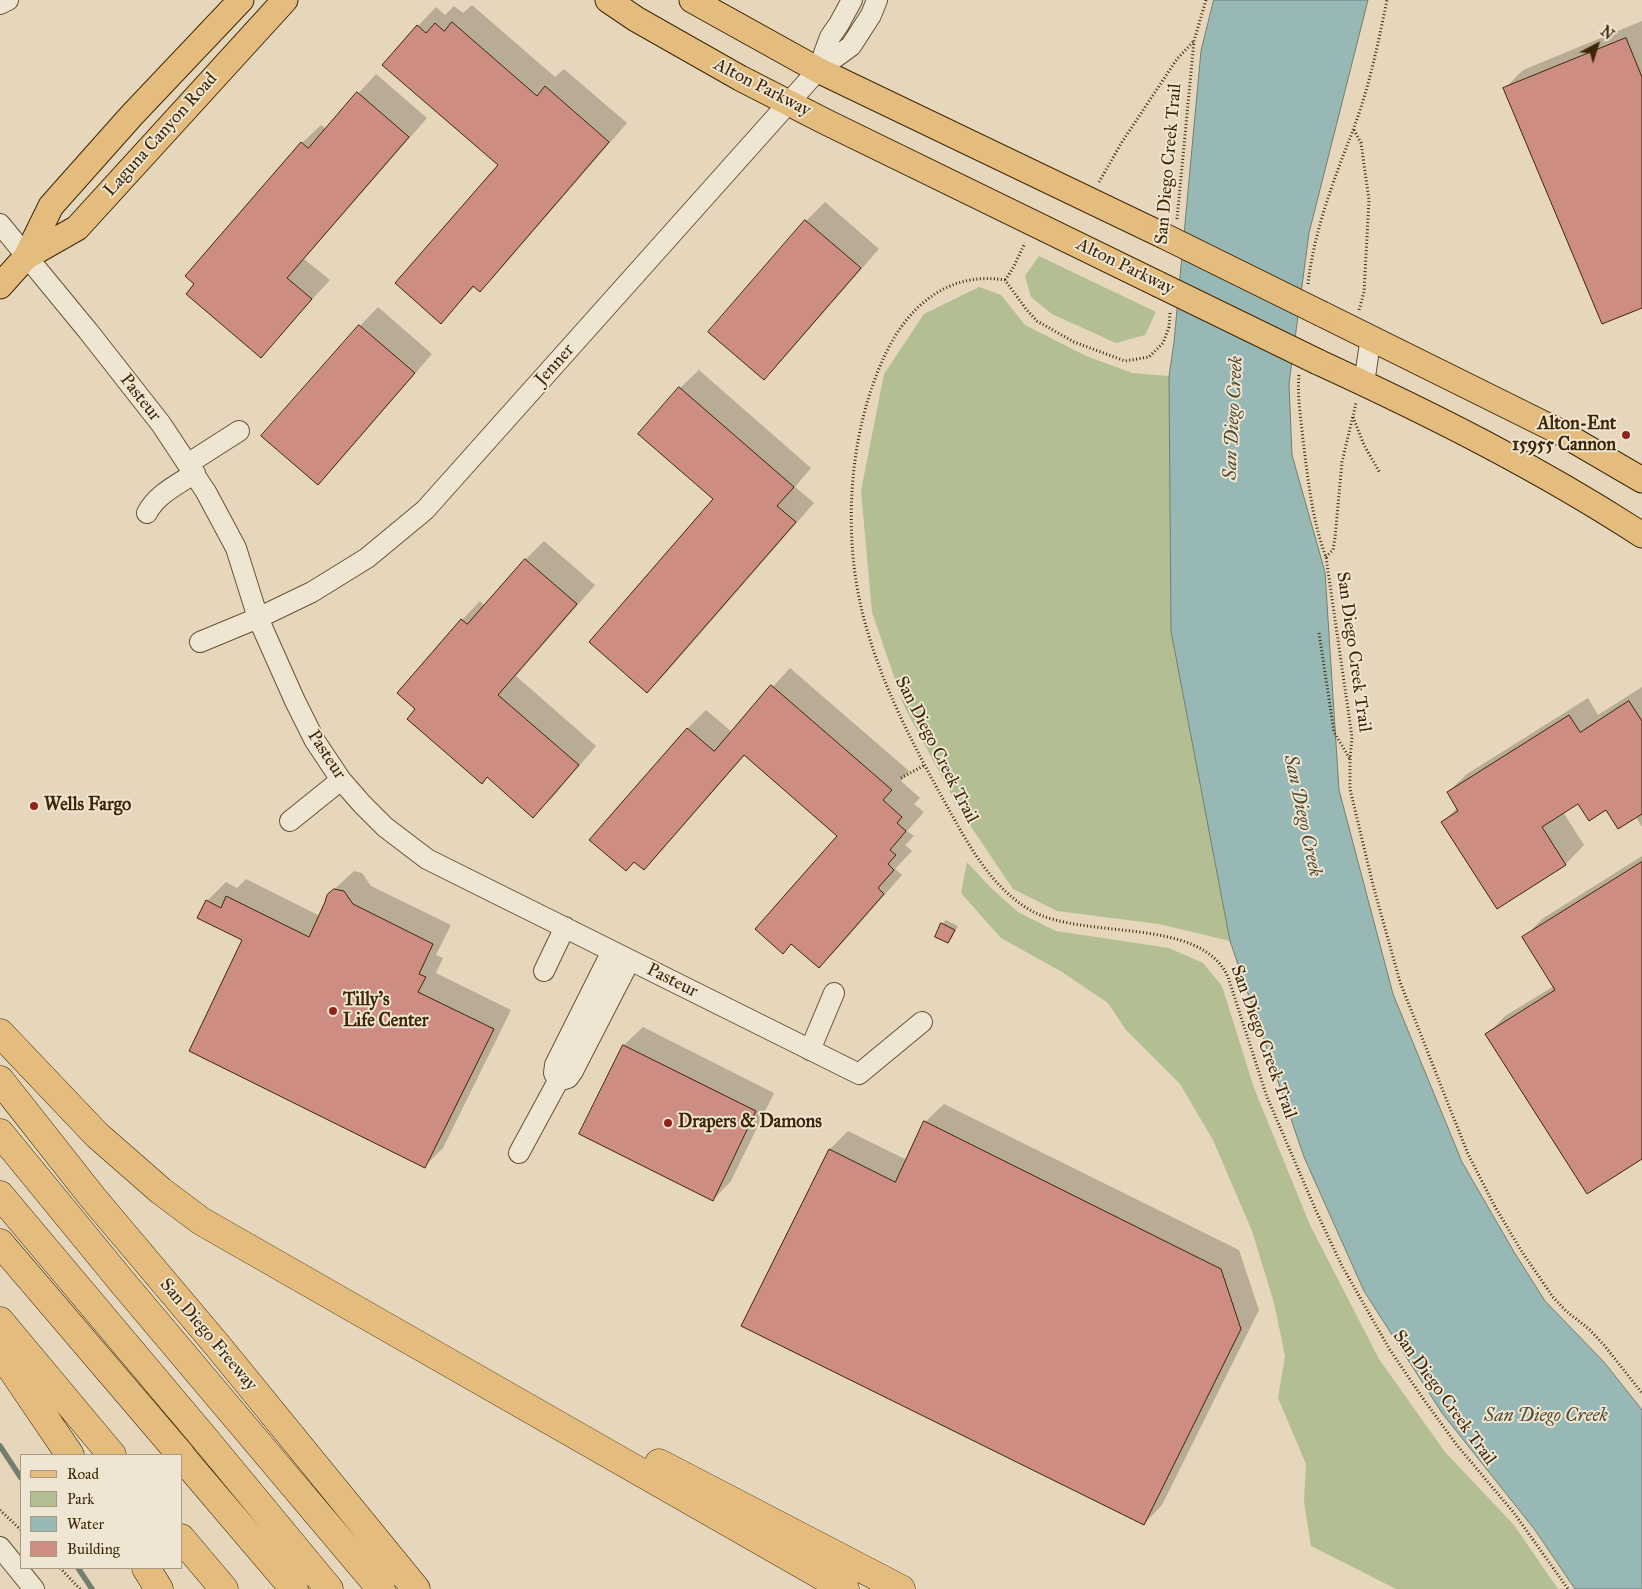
<!DOCTYPE html>
<style>
body{margin:0}
#map{position:relative;width:1642px;height:1589px;overflow:hidden;background:#e6d7bc;font-family:"IM FELL Great Primer",serif}
canvas{display:block}
.legend{position:absolute;left:20px;top:1454px;width:162px;height:115px;box-sizing:border-box;background:#efe5d3;border:1px solid #a89980;margin:0;padding:6px 9px;list-style:none;font-size:15px;color:#3e2604}
.legend li{display:flex;align-items:center;gap:10px;height:25px}
.legend b{width:25px;border:1px solid #a89980}
.north{position:absolute;left:1572px;top:20px;width:50px;height:50px;-webkit-text-stroke:4px #efe5d3;paint-order:stroke;rotate:40deg;font-size:14px;font-weight:700;line-height:20px;text-align:center;color:#3e2604}
.north::after{content:'';display:block;margin:auto;width:18px;height:22px;background:#3e2604;clip-path:polygon(50% 0,100% 100%,50% 72%,0 100%)}
</style>
<div id="map">
<canvas width="1642" height="1589"></canvas>
<ul class="legend">
<li><b style="height:6px;background:#e3bc7e"></b>Road</li>
<li><b style="height:14px;background:#b3be92"></b>Park</li>
<li><b style="height:14px;background:#97b8b5"></b>Water</li>
<li><b style="height:14px;background:#cd8d83"></b>Building</li>
</ul>
<div class="north">N</div>
</div>
<script>
const c = document.querySelector('canvas').getContext('2d');
c.lineJoin = 'round';
function fill(path, color) { c.fillStyle = color; c.fill(path, 'evenodd'); }
function trace(path, color, width, dash) { c.strokeStyle = color; c.lineWidth = width; c.lineCap = dash ? 'butt' : 'round'; c.setLineDash(dash || []); c.stroke(path); }
function label(font, color, halo, rows, align = 'center') {
  c.font = font + ' "IM FELL Great Primer",serif'; c.lineWidth = 4; c.setLineDash([]); c.textBaseline = 'middle'; c.strokeStyle = halo; c.fillStyle = color; for (const [text, x, y, turn = 0] of rows) {
    c.save(); c.translate(x, y); c.rotate((+turn || 0) * Math.PI / 180); c.textAlign = isNaN(turn) ? turn : align; if (halo) c.strokeText(text, 0, 0); c.fillText(text, 0, 0); c.restore();
  }
}
const green = new Path2D(`
 M1039 256 1156 312 1145 335 1116 343 1052 314 1031 297 1025 276Z
 M979 287 1001 295 1025 325 1086 356 1132 373 1169 376 1171 631 1230 941 1159 924 1057 911 1013 889 959 809 904 706 872 612 861 491 884 374 924 314Z
 M967 862 991 888 1018 912 1056 931 1169 948 1203 963 1222 986 1254 1088 1310 1225 1379 1359 1445 1452 1514 1525 1558 1589H1396L1311 1546 1304 1502 1306 1464 1278 1398 1285 1356 1274 1303 1252 1231 1213 1140 1180 1084 1126 1030 1108 1003 1062 972 1001 938 961 893Z`);
const water = new Path2D(`
 M1214 0H1368L1309 233 1289 384 1292 455 1325 572 1339 790 1393 994 1462 1162 1514 1252 1545 1301 1604 1362 1642 1410V1589H1575L1535 1530 1442 1413 1364 1291 1304 1157 1230 941 1171 631 1169 376 1174 342 1201 51Z`);
const shadow = new Path2D(`
 M472 5 555 77 564 69 627 123 498 272 480 290 475 286 441 322 499 165 384 65 418 26 436 7 445 15 454 6 463 13Z
 M1642 21V307L1505 88 1523 70Z
 M376 74 427 118 304 259 330 280 260 356 196 284 187 276 302 143 321 125 326 129Z
 M825 202 879 249 782 360 764 379 710 332 806 221Z
 M378 307 432 354 336 465 317 483 263 436 360 326Z
 M699 370 811 468 795 487 814 503 666 673 647 692 715 499 680 388Z
 M544 541 595 585 516 676 596 746 552 798 533 816 417 709 462 620 480 601 485 606 526 559Z
 M790 668 909 771 901 781 920 798 914 804 924 812 907 831 914 836 905 845 912 851 895 869 902 875 838 948 819 967 792 943 783 952 839 835 746 754 662 850 644 869 635 861 591 839 688 728 706 710 732 732Z
 M1642 687V827L1635 816 1578 802 1563 812 1584 845 1566 864 1497 907 1443 822 1458 807 1448 792 1467 774 1588 698 1598 715Z
 M1642 856V1158L1487 1035 1505 1016 1554 986 1524 938 1542 919Z
 M354 871 362 873 371 886 451 925 436 955 443 958 436 973 511 1010 443 1148 424 1167 244 939 199 917 207 901 226 882 237 888 246 879 320 916 328 895Z
 M946 920 958 926 952 938 948 942 942 924Z
 M643 1027 774 1093 731 1181 713 1200 580 1134 624 1045Z
 M944 1104 1239 1250 1259 1310 1162 1505 1144 1524 830 1149 848 1131 907 1160 925 1122Z`);
const stream = new Path2D(`
 M0 1446 21 1478
 M78 1568 92 1589`);
const building = new Path2D(`
 M452 22 537 96 545 86 609 142 480 292 473 286 441 324 395 283 498 165 382 65 417 25 426 33 435 23 444 31Z
 M1626 38 1642 77V308L1602 324 1503 88Z
 M357 92 409 137 287 278 312 299 261 358 186 294 194 284 185 276 301 142 308 148Z
 M805 220 861 268 764 380 708 332Z
 M359 325 415 373 318 485 261 436Z
 M679 387 794 487 777 506 796 522 647 693 589 642 713 499 638 434Z
 M525 559 577 604 498 695 579 765 533 818 487 777 482 784 407 719 415 709 397 693 461 619 467 624Z
 M771 685 892 790 883 800 902 817 897 823 906 831 890 850 896 855 888 864 894 870 878 888 884 894 819 968 791 944 783 954 755 929 837 836 744 755 644 870 634 862 626 871 589 840 687 728 714 751Z
 M1629 701 1642 721V814L1618 829 1606 810 1589 821 1578 804 1542 827 1566 865 1497 909 1441 822 1458 811 1447 792 1569 715 1580 732Z
 M1642 862V1159L1587 1194 1485 1034 1555 990 1522 937Z
 M334 889 344 891 353 904 433 944 419 974 426 977 418 992 494 1029 425 1168 189 1051 242 940 197 918 206 900 221 908 226 896 309 937 325 902 327 895Z
 M941 923 955 930 948 943 935 937Z
 M623 1045 756 1111 713 1201 579 1134Z
 M924 1121 1221 1269 1241 1329 1144 1525 741 1326 829 1149 895 1182Z`);
const path = new Path2D(`
 M1354 130 1361 143 1369 200 1364 292 1359 310
 M1099 182 1122 142 1177 59 1194 41
 M1177 219 1194 41 1206 0
 M1005 280 1012 270 1025 243
 M1308 284C1314 231 1334 179 1353 130 1369 88 1378 44 1387 0
 M1170 313 1169 327 1163 343 1149 357 1125 361 1074 342 1037 321 1026 309 1005 280C948 271 908 306 885 355 849 431 842 533 863 615 879 679 911 741 943 799 966 840 989 886 1030 910 1083 941 1200 915 1228 977L1267 1097 1317 1213 1342 1266 1390 1350 1422 1397 1456 1444 1514 1513 1568 1589
 M1299 375C1297 397 1301 418 1303 440 1308 479 1312 520 1326 557L1352 737 1350 760V789L1373 885 1400 982 1468 1154 1494 1205 1522 1252 1553 1297 1566 1311 1589 1329 1604 1345 1642 1393
 M1353 417 1364 445 1380 473
 M1326 557 1333 550 1335 538 1342 462 1356 403
 M1319 633 1334 732 1350 759
 M901 778 925 765
 M0 1510 21 1530
 M60 1568 80 1589`);
const minor = new Path2D(`
 M0 4 8 0
 M818 70 830 37 839 24 852 0
 M0 224 88 331 161 424 206 492 236 548 258 618 295 701 315 741 341 780 362 804 385 827 427 859 859 1074 922 1022
 M1364 383 1371 337
 M189 463 239 431
 M147 513C157 494 177 485 195 473
 M200 642 258 618 312 592 367 558 425 510 818 70 851 46 871 15 877 0
 M290 821 341 780
 M612 951 555 1065 554 1073 558 1081 568 1078 573 1071 630 960
 M544 971 565 927
 M810 1050 834 993
 M519 1153 558 1081
 M0 1547 34 1589`);
const major = new Path2D(`
 M608 0 636 19 740 78 826 122 1158 284
 M692 0 818 70 1162 235
 M26 257 77 228 285 0
 M0 286 26 257 51 206 132 115 241 0
 M1322 314 1558 431 1642 480
 M1318 362C1429 413 1539 468 1642 535`);
const highway = new Path2D(`
 M0 1033 97 1135 161 1191 201 1221 845 1589
 M0 1080 93 1198 217 1345 416 1589
 M0 1133 123 1283 381 1589
 M0 1195 206 1440 329 1589
 M0 1243 181 1455
 M0 1321 112 1455
 M0 1352 70 1455
 M181 1456 294 1589
 M659 1463 901 1589
 M181 1538 224 1589
 M146 1568 159 1589`);
const majorBridge = new Path2D(`
 M1162 235 1322 314
 M1158 284 1318 362`);
const markers = [
 [1626,435,5,"#8f2418"],
 [34,806,5,"#8f2418"],
 [333,1011,5,"#8f2418"],
 [668,1123,5,"#8f2418"]
];
const streetNames = [
 ["Alton Parkway",762,88,27],
 ["Laguna Canyon Road",161,135,-48],
 ["San Diego Creek Trail",1169,164,-85],
 ["Alton Parkway",1125,267,26],
 ["Jenner",555,365,-48],
 ["Pasteur",140,398,52],
 ["San Diego Creek Trail",1353,652,82],
 ["San Diego Creek Trail",936,750,63],
 ["Pasteur",326,755,57],
 ["Pasteur",672,981,27],
 ["San Diego Creek Trail",1263,1042,70],
 ["San Diego Freeway",208,1335,50],
 ["San Diego Creek Trail",1444,1398,54]
];
const poiNames = [
 ["Alton-Ent",1616,425,"right"],
 ["15955 Cannon",1616,446,"right"],
 ["Wells Fargo",44,806],
 ["Tilly's",343,1001],
 ["Life Center",343,1022],
 ["Drapers & Damons",678,1123]
];
const waterNames = [
 ["San Diego Creek",1234,418,-87],
 ["San Diego Creek",1302,816,78],
 ["San Diego Creek",1546,1416]
];
fill(green, '#b3be92');
fill(water, '#97b8b5');
trace(water, '#737e6e', 1);
fill(shadow, '#0003');
trace(stream, '#737e6e', 5.5);
fill(building, '#cd8d83');
trace(building, '#3e2604', 1);
trace(minor, '#685232', 22);
trace(major, '#3e2604', 27);
trace(highway, '#3e2604', 29);
trace(path, '#3e2604', 3, [1, 2.5]);
trace(minor, '#efe5d3', 20);
trace(major, '#e3bc7e', 25);
trace(highway, '#e3bc7e', 28);
trace(majorBridge, '#3e2604', 27, []);
trace(majorBridge, '#e3bc7e', 25);
for (const [x, y, r, color] of markers) { const dot = new Path2D(); dot.arc(x, y, r, 0, 2 * Math.PI); c.fillStyle = color; c.fill(dot); trace(dot, '#efe5d3', 2); }
label('18px', '#3e2604', '#efe5d3', streetNames);
label('bold 18px', '#3e2604', '#efe5d3', poiNames, 'left');
label('italic 19px', '#544a30', '#efe5d3', waterNames);
</script>
